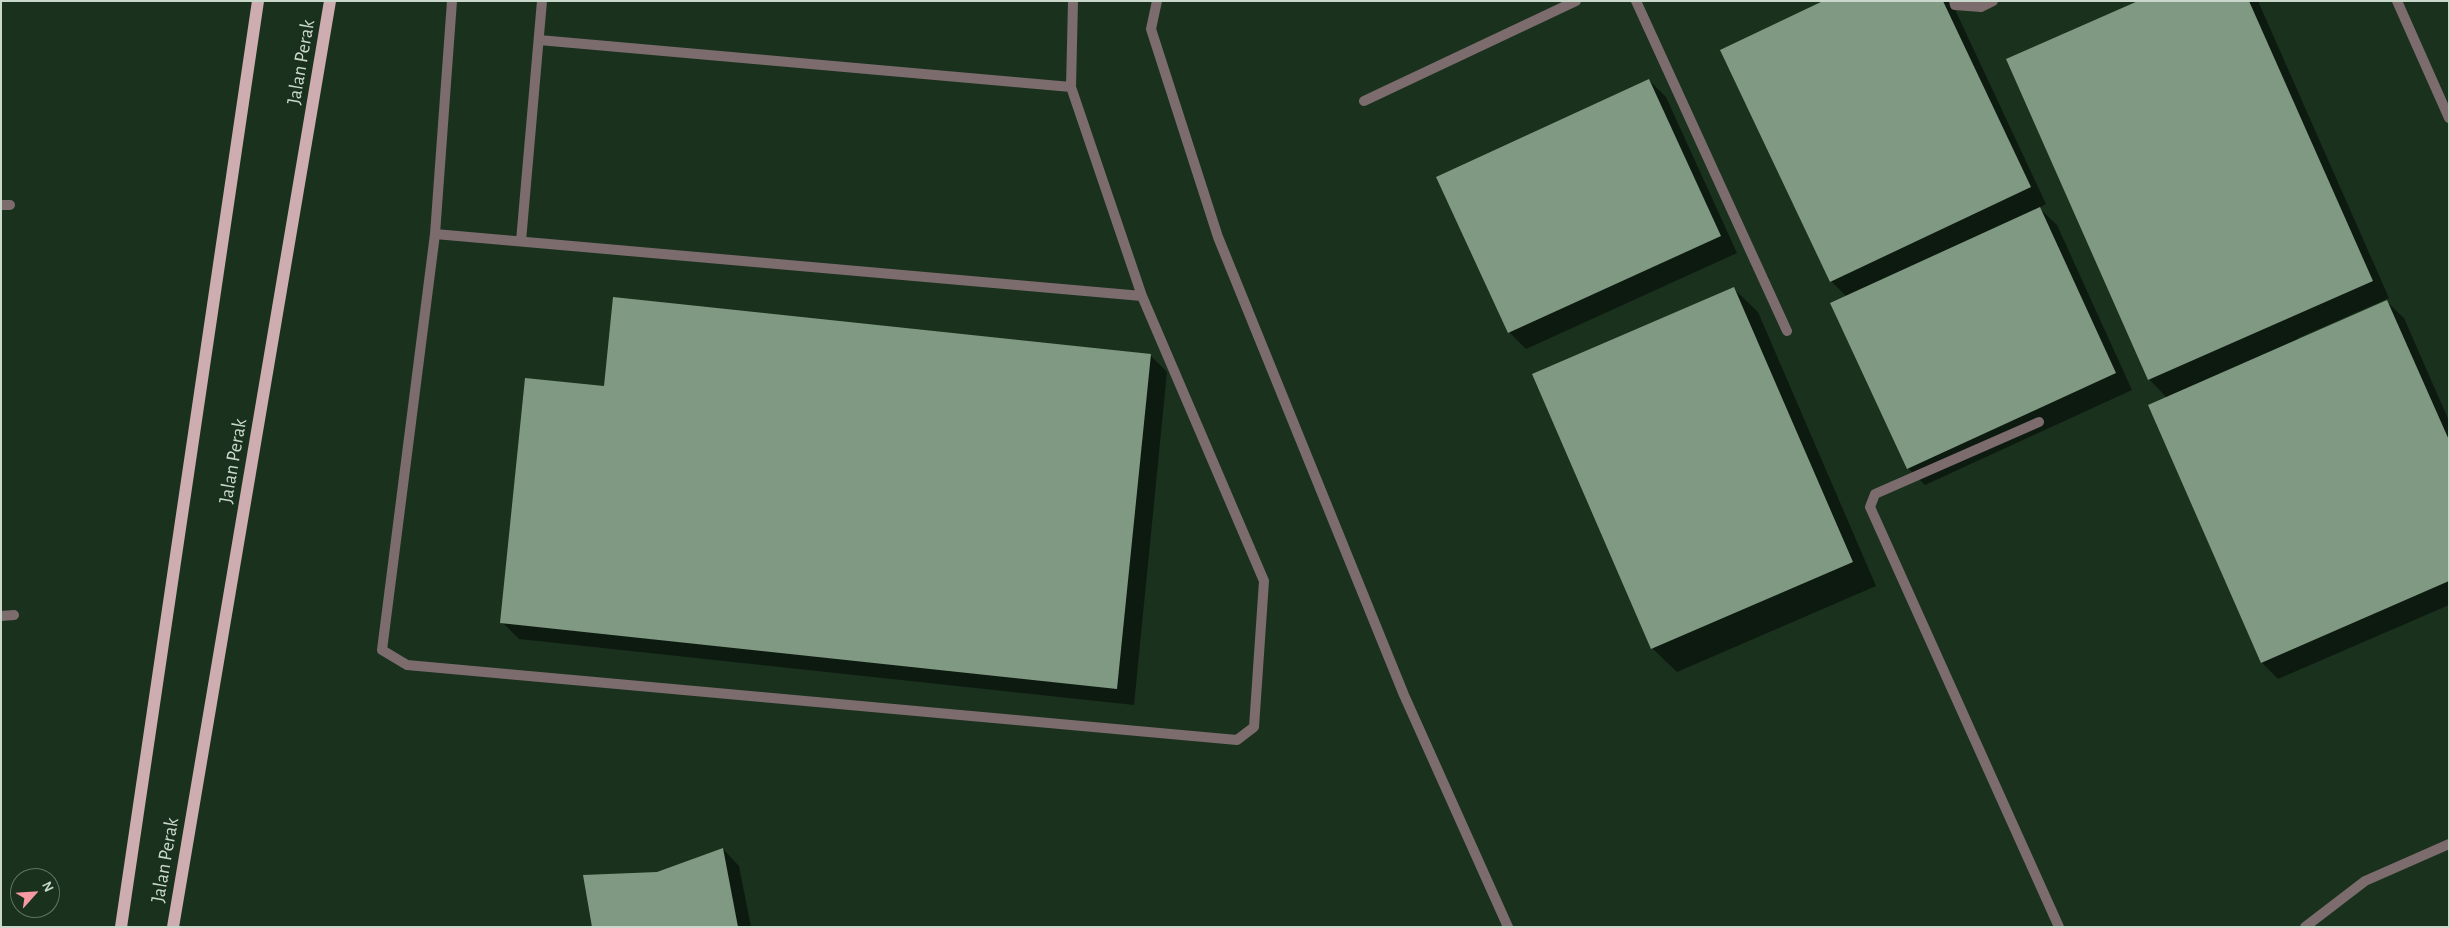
<!DOCTYPE html>
<style>
body{margin:0}
#map{position:relative;width:2450px;height:928px;overflow:hidden;background:#1a311e;font-family:"Alegreya Sans",sans-serif}
canvas{display:block}
.frame{position:absolute;inset:0;border:2px solid #cad8cb;pointer-events:none}
.north{position:absolute;left:10px;top:868px;width:50px;height:50px;box-sizing:border-box;background:#1a311e;border:1px solid #607463;border-radius:50%;rotate:64deg;font-size:14px;font-weight:700;line-height:20px;text-align:center;color:#cad8cb}
.north::after{content:'';display:block;margin:auto;width:18px;height:22px;background:#f49aa2;clip-path:polygon(50% 0,100% 100%,50% 72%,0 100%)}
</style>
<div id="map">
<canvas width="2450" height="928"></canvas>
<div class="frame"></div>
<div class="north">N</div>
</div>
<script>
const c = document.querySelector('canvas').getContext('2d');
c.lineJoin = 'round';
function fill(path, color) { c.fillStyle = color; c.fill(path, 'evenodd'); }
function trace(path, color, width, dash) { c.strokeStyle = color; c.lineWidth = width; c.lineCap = dash ? 'butt' : 'round'; c.setLineDash(dash || []); c.stroke(path); }
function label(font, color, halo, rows, align = 'center') {
  c.font = font + ' "Alegreya Sans",sans-serif'; c.lineWidth = 5; c.setLineDash([]); c.textBaseline = 'middle'; c.strokeStyle = halo; c.fillStyle = color; for (const [text, x, y, turn = 0] of rows) {
    c.save(); c.translate(x, y); c.rotate((+turn || 0) * Math.PI / 180); c.textAlign = isNaN(turn) ? turn : align; if (halo) c.strokeText(text, 0, 0); c.fillText(text, 0, 0); c.restore();
  }
}
const shadow = new Path2D(`
 M1826 1H1951L2046 204 2039 208 2057 225 2132 390 1925 485 1908 468 1847 297 1831 281Z
 M2141 1H2258L2389 298 2298 338 2299 340 2387 302 2404 318 2449 421V605L2278 679 2262 663 2167 398 2149 379 2008 60Z
 M1649 80 1666 97 1737 253 1526 349 1509 332Z
 M1733 288 1758 312 1876 586 1677 672 1652 648Z
 M1150 355 1167 372 1134 705 519 639 502 622 605 388Z
 M723 849 739 866 751 927H593L657 873Z`);
const building = new Path2D(`
 M1823 1H1943L2031 187 1830 282 1720 50Z
 M2138 1H2249L2373 281 2148 380 2006 59Z
 M1649 79 1721 236 1508 333 1436 177Z
 M2040 207 2116 373 1907 469 1830 303Z
 M1734 287 1853 562 1651 649 1532 374Z
 M613 297 1151 354 1117 689 500 623 525 378 604 386Z
 M2387 300 2449 440V581L2261 663 2148 405Z
 M723 848 738 927H592L583 875 657 872Z`);
const service = new Path2D(`
 M452 1 435 234 1142 296 1071 87 1073 1
 M1157 1 1151 29 1218 237 1404 695 1508 927
 M1636 1 1787 331
 M1954 1 1955 5 1981 7 1993 1
 M2397 1 2449 118
 M539 40 1071 87
 M1364 101 1576 1
 M1 205H10
 M435 234 382 650 407 665 1237 740 1254 727 1264 581 1142 296
 M521 241 542 1
 M2039 422 1875 494 1870 507 2059 927
 M1 616 14 615
 M2305 927 2365 881 2449 844`);
const primary = new Path2D(`
 M121 927 258 1
 M173 927 330 1`);
const streetNames = [
 ["Jalan Perak",301,62,-80],
 ["Jalan Perak",233,461,-80],
 ["Jalan Perak",165,860,-80]
];
fill(shadow, '#0007');
fill(building, '#7f9982');
trace(service, '#7c6c6d', 10);
trace(primary, '#cdadaf', 12);
label('20px', '#cad8cb', '#1a311e', streetNames);
</script>
